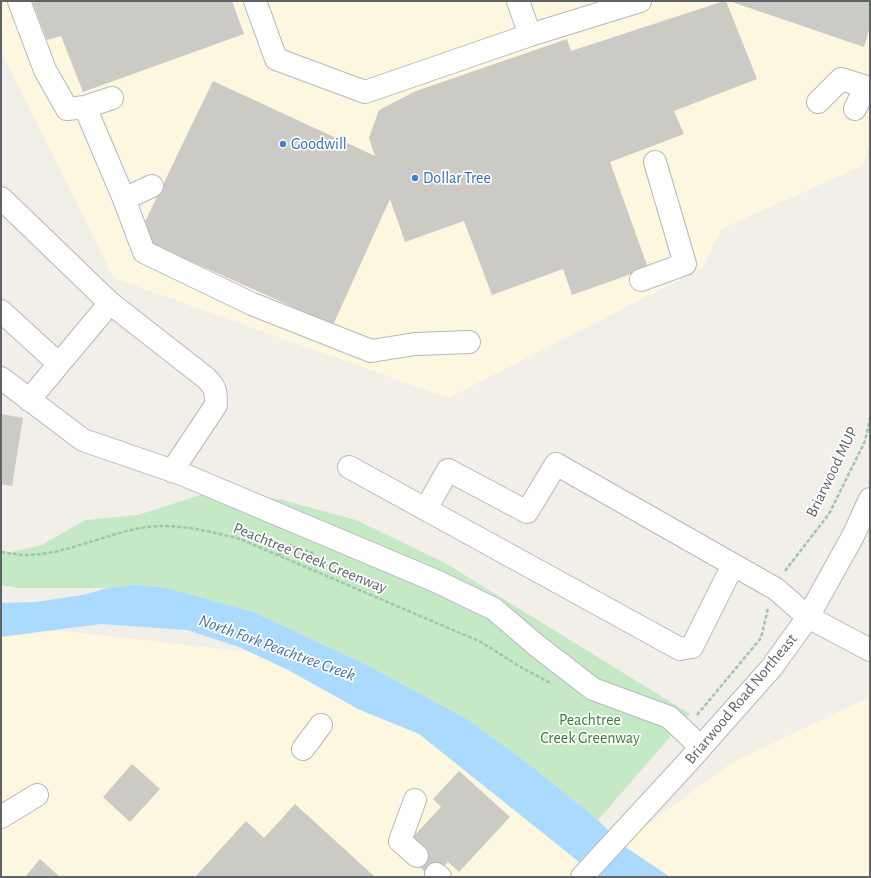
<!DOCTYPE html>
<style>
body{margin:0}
#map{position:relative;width:871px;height:878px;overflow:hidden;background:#f1efe8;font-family:"Alegreya Sans",sans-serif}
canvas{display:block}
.frame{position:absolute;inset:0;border:2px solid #5f6368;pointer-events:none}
</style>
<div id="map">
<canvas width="871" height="878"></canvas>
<div class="frame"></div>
</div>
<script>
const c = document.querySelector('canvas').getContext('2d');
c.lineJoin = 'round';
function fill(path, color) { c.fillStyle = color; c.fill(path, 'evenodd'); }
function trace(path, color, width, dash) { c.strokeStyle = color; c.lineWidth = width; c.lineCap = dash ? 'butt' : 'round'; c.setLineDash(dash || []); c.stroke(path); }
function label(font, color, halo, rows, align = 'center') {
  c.font = font + ' "Alegreya Sans",sans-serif'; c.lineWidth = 3.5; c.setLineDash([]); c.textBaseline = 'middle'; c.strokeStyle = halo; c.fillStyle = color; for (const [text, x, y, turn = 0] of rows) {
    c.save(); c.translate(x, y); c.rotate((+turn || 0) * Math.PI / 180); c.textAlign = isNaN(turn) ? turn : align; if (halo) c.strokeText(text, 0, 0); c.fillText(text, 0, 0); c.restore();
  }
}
const commercial = new Path2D(`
 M1 1H870V142L862 166 721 229 703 268 448 398 114 278 1 51Z
 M1 624 391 668 585 871 731 763 870 697V877H1Z`);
const green = new Path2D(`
 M210 492 279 499 356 520 445 563 690 714 598 820 529 764 467 719 371 667 254 612 163 587 135 585 108 588H18L1 585V552L7 553 42 545 85 520 138 515Z`);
const water = new Path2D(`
 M135 585 163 587 254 612 371 667 467 719 529 764 598 820 624 846 670 877H598L419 734 360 710 288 670 239 647 187 630 101 624 1 637V603L35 602 82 595 108 588Z`);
const building = new Path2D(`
 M32 1H232L244 34 83 92 61 36 47 40Z
 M724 1H726L757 79 674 111 684 134 610 162 648 268 572 295 563 269 492 295 464 221 405 242 390 199 333 325 150 243 143 226 213 81 375 156 369 138 379 110 416 91 567 39 571 51Z
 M729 1H870V27L864 47Z
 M1 414 23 418 12 486 1 484Z
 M132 764 160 789 130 822 103 797Z
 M459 771 510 817 459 872 448 862 434 877H431L413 861 412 838 441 807 433 799Z
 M295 804 375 877H195L246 821 264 838Z
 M40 859 60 877H25Z`);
const path = new Path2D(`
 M1 552C9 553 17 555 25 555 65 555 102 535 141 528 174 522 208 531 240 539L481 642 519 666 552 684
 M278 555 290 546 313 553 315 551
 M785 571 829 514 865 441 870 419
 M697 715 761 638 768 608`);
const minor = new Path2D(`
 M19 1 45 70 67 109 85 107 112 98
 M255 1 276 59 365 92 530 35
 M518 1 530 35 640 1
 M818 102 841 79 870 88
 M85 107 124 199
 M855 109 865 87
 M152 186 124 199 144 252 252 304 371 351 415 344 469 342
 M1 198 110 303 59 364 1 311
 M641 280 685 264 655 162
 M110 303 206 378C216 388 216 391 216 405L172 471
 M1 378 83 440 182 474 436 581 494 609 536 645 593 689 669 717 701 747
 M29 400 59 364
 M349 467 680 649 692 647 733 565
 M426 509 448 470 527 512 556 464 776 589 808 617 870 650
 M303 749 321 725
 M415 800 400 841 417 856
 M1 817 37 795
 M436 874 440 877
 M582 877 686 764 772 667 808 617 853 536 870 499`);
const markers = [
 [283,144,4,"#3f7fe0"],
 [415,178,4,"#3f7fe0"]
];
const shopNames = [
 ["Goodwill",291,144],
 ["Dollar Tree",423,178]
];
const streetNames = [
 ["Briarwood MUP",832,472,-64],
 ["Peachtree Creek Greenway",310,558,22],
 ["Briarwood Road Northeast",741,699,-50]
];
const parkNames = [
 ["Peachtree",590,720],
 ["Creek Greenway",590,738]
];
const waterNames = [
 ["North Fork Peachtree Creek",277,648,20]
];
fill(commercial, '#fef7e0');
fill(green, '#c5e8c5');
fill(water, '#aadaff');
fill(building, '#cccac5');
trace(minor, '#b5b8bc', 24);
trace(path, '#9cc7a9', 2.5, [4, 2]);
trace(minor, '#fff', 22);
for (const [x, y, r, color] of markers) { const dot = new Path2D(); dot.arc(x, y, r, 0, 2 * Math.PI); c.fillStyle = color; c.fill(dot); trace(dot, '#fff', 1.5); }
label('16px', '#366cbe', '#fff', shopNames, 'left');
label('16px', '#5f6368', '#fff', streetNames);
label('16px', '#348238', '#fff', parkNames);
label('italic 17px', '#4174aa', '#fff', waterNames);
</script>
